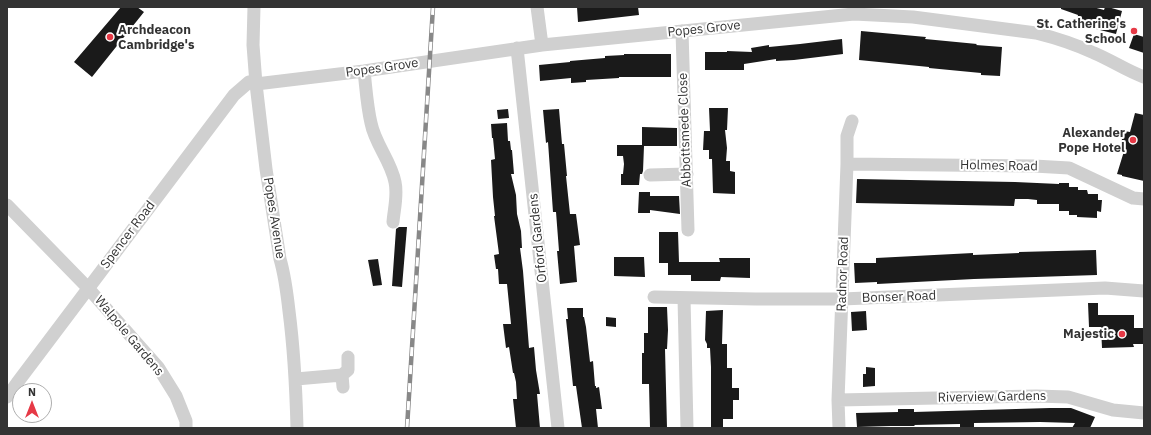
<!DOCTYPE html>
<style>
body{margin:0}
#map{position:relative;width:1151px;height:435px;overflow:hidden;background:#fff;font-family:"IBM Plex Sans",sans-serif}
canvas{display:block}
.frame{position:absolute;inset:0;border:8px solid #333;pointer-events:none}
.north{position:absolute;left:12px;top:383px;width:40px;height:40px;box-sizing:border-box;background:#fff;border:1px solid #adadad;border-radius:50%;rotate:0deg;font-size:11px;font-weight:700;line-height:16px;text-align:center;color:#333}
.north::after{content:'';display:block;margin:auto;width:14px;height:18px;background:#e63946;clip-path:polygon(50% 0,100% 100%,50% 72%,0 100%)}
</style>
<div id="map">
<canvas width="1151" height="435"></canvas>
<div class="frame"></div>
<div class="north">N</div>
</div>
<script>
const c = document.querySelector('canvas').getContext('2d');
c.lineJoin = 'round';
function fill(path, color) { c.fillStyle = color; c.fill(path, 'evenodd'); }
function trace(path, color, width, dash) { c.strokeStyle = color; c.lineWidth = width; c.lineCap = dash ? 'butt' : 'round'; c.setLineDash(dash || []); c.stroke(path); }
function label(font, color, halo, rows, align = 'center') {
  c.font = font + ' "IBM Plex Sans",sans-serif'; c.lineWidth = 4; c.setLineDash([]); c.textBaseline = 'middle'; c.strokeStyle = halo; c.fillStyle = color; for (const [text, x, y, turn = 0] of rows) {
    c.save(); c.translate(x, y); c.rotate((+turn || 0) * Math.PI / 180); c.textAlign = isNaN(turn) ? turn : align; if (halo) c.strokeText(text, 0, 0); c.fillText(text, 0, 0); c.restore();
  }
}
const building = new Path2D(`
 M121 7H137L144 12 92 77 74 62Z
 M577 7H638L639 15 578 22Z
 M1061 7H1093L1104 10 1105 7H1108L1122 11 1116 34 1076 24 1078 15 1061 9Z
 M861 31 926 37 925 39 977 44 976 45 1002 47 1000 76 981 75V73L929 68V67L859 60Z
 M1134 34 1144 37V53L1129 48Z
 M842 39 843 54 794 60 776 61V59L744 64V70H705V52H727V51L752 52 751 48 769 45V47L800 44Z
 M624 54H671V77H619V78L586 80V82L571 83V78L540 81 539 65 570 62V61L605 58V56L624 55Z
 M709 108H728L727 130H725L727 148 726 161H730V171L735 172V194L713 193 712 159H709V150H703L704 131H710Z
 M508 109 509 118 498 119 497 110Z
 M559 109 562 144H564L567 176H566L570 214H576L580 245 574 246 577 282 560 284 557 251H559L556 212H553L548 142 546 143 543 110Z
 M1135 113 1144 115V181L1122 176V175L1117 174 1125 148 1120 147 1124 131 1130 132Z
 M507 123 508 141H510L511 150H512L514 174H511L516 195 517 214 521 231 522 248H520L523 271 529 348 534 347 536 370 540 394H537L540 428H516L513 399H517L516 382 514 373H513L509 347 506 348 503 324H511L507 284H499L498 269H496L494 255 499 254 494 216H495L493 197 491 160 495 159 493 138H492L491 124Z
 M642 127 677 128V146H644L643 171 642 174H640L639 185H621V174H623L624 164 623 156H617V145H642Z
 M857 179 1015 182 1059 184V183H1069V187H1078V190H1087L1088 194H1098V200H1102L1101 212 1097 211V218L1077 217V215H1069V211H1059V204H1037V200L1028 199H1015L1014 206 856 203Z
 M639 192H650V196H679L680 214 650 210V213H638Z
 M399 227H407L402 287 392 286 396 229Z
 M659 232H678L679 262H720L719 258H750V278L721 277 720 281H691V275H668V263H659Z
 M1096 250 1097 275 974 279 877 284V282L855 283 854 263H876V258L973 253V255L1019 253V252Z
 M614 257H644L645 277 614 276Z
 M378 259 382 285 373 286 368 260Z
 M1088 303H1098V315H1134V328H1144V344H1133L1134 347 1102 348 1101 327H1089Z
 M648 307H667L668 330 667 349H665L667 428H650L649 384H642V353H644V333H648Z
 M567 308H583V317H584L586 327 590 362 593 361 595 386H596V388L599 387 602 409H596L598 428H582L576 386H573L566 319H568Z
 M723 310 722 344H727V368H732V388H739V400H733V419H723V428H711V367L710 348H707V344L705 340 706 311Z
 M866 311 867 330 852 331 851 312Z
 M606 317 616 318V327L606 326Z
 M866 367 875 368V386L863 387V374H866Z
 M1050 408H1071L1095 417 1090 428H1072L1075 423 1040 422 974 423V428H960V424L914 425 915 426H891L857 427 856 413 898 412V409H914V412Z`);
const street = new Path2D(`
 M254 7 253 45 256 84 266 169 280 259C285 276 287 293 289 311 294 350 296 389 297 428
 M537 7 542 45
 M682 31 688 230
 M517 48 558 428
 M364 71C366 88 367 106 371 123 375 144 391 161 395 182 398 195 394 209 393 222
 M256 84 364 71 542 45 854 14 913 17 1036 33C1056 38 1075 44 1094 53 1111 60 1127 71 1144 77
 M847 164 1034 166 1069 168 1133 198 1144 199
 M650 175 687 174
 M7 205 88 288 158 367 176 396 186 421V428
 M654 297 756 299H842L1105 288 1144 291
 M684 298 687 428
 M296 379 342 375
 M343 387 342 375 348 370V357
 M7 397 17 383 234 95 249 82 256 80
 M838 400 1036 396 1068 397 1113 410 1144 413
 M839 428 838 400 847 164V136L852 121`);
const rail = new Path2D(`
 M407 428 433 7`);
const markers = [
 [1134,31,4,"#e63946"],
 [110,37,4,"#e63946"],
 [1133,140,4,"#e63946"],
 [1122,334,4,"#e63946"]
];
const poiNames = [
 ["St. Catherine's",1126,24],
 ["School",1126,39],
 ["Archdeacon",118,30,"left"],
 ["Cambridge's",118,45,"left"],
 ["Alexander",1125,133],
 ["Pope Hotel",1125,148],
 ["Majestic",1114,334]
];
const streetNames = [
 ["Popes Grove",704,29,-6],
 ["Popes Grove",382,68,-8],
 ["Abbottsmede Close",685,130,-92],
 ["Holmes Road",999,166,1],
 ["Popes Avenue",274,218,81],
 ["Spencer Road",128,235,-53],
 ["Orford Gardens",538,238,-96],
 ["Radnor Road",843,274,-88],
 ["Bonser Road",899,297,-2],
 ["Walpole Gardens",129,336,50],
 ["Riverview Gardens",992,397,-1]
];
fill(building, '#1a1a1a');
trace(street, '#d0d0d0', 13);
trace(rail, '#888', 4.5);
trace(rail, '#fff', 3, [9]);
for (const [x, y, r, color] of markers) { const dot = new Path2D(); dot.arc(x, y, r, 0, 2 * Math.PI); c.fillStyle = color; c.fill(dot); trace(dot, '#fff', 1.5); }
label('bold 13px', '#333', '#fff', poiNames, 'right');
label('13px', '#333', '#fff', streetNames);
</script>
